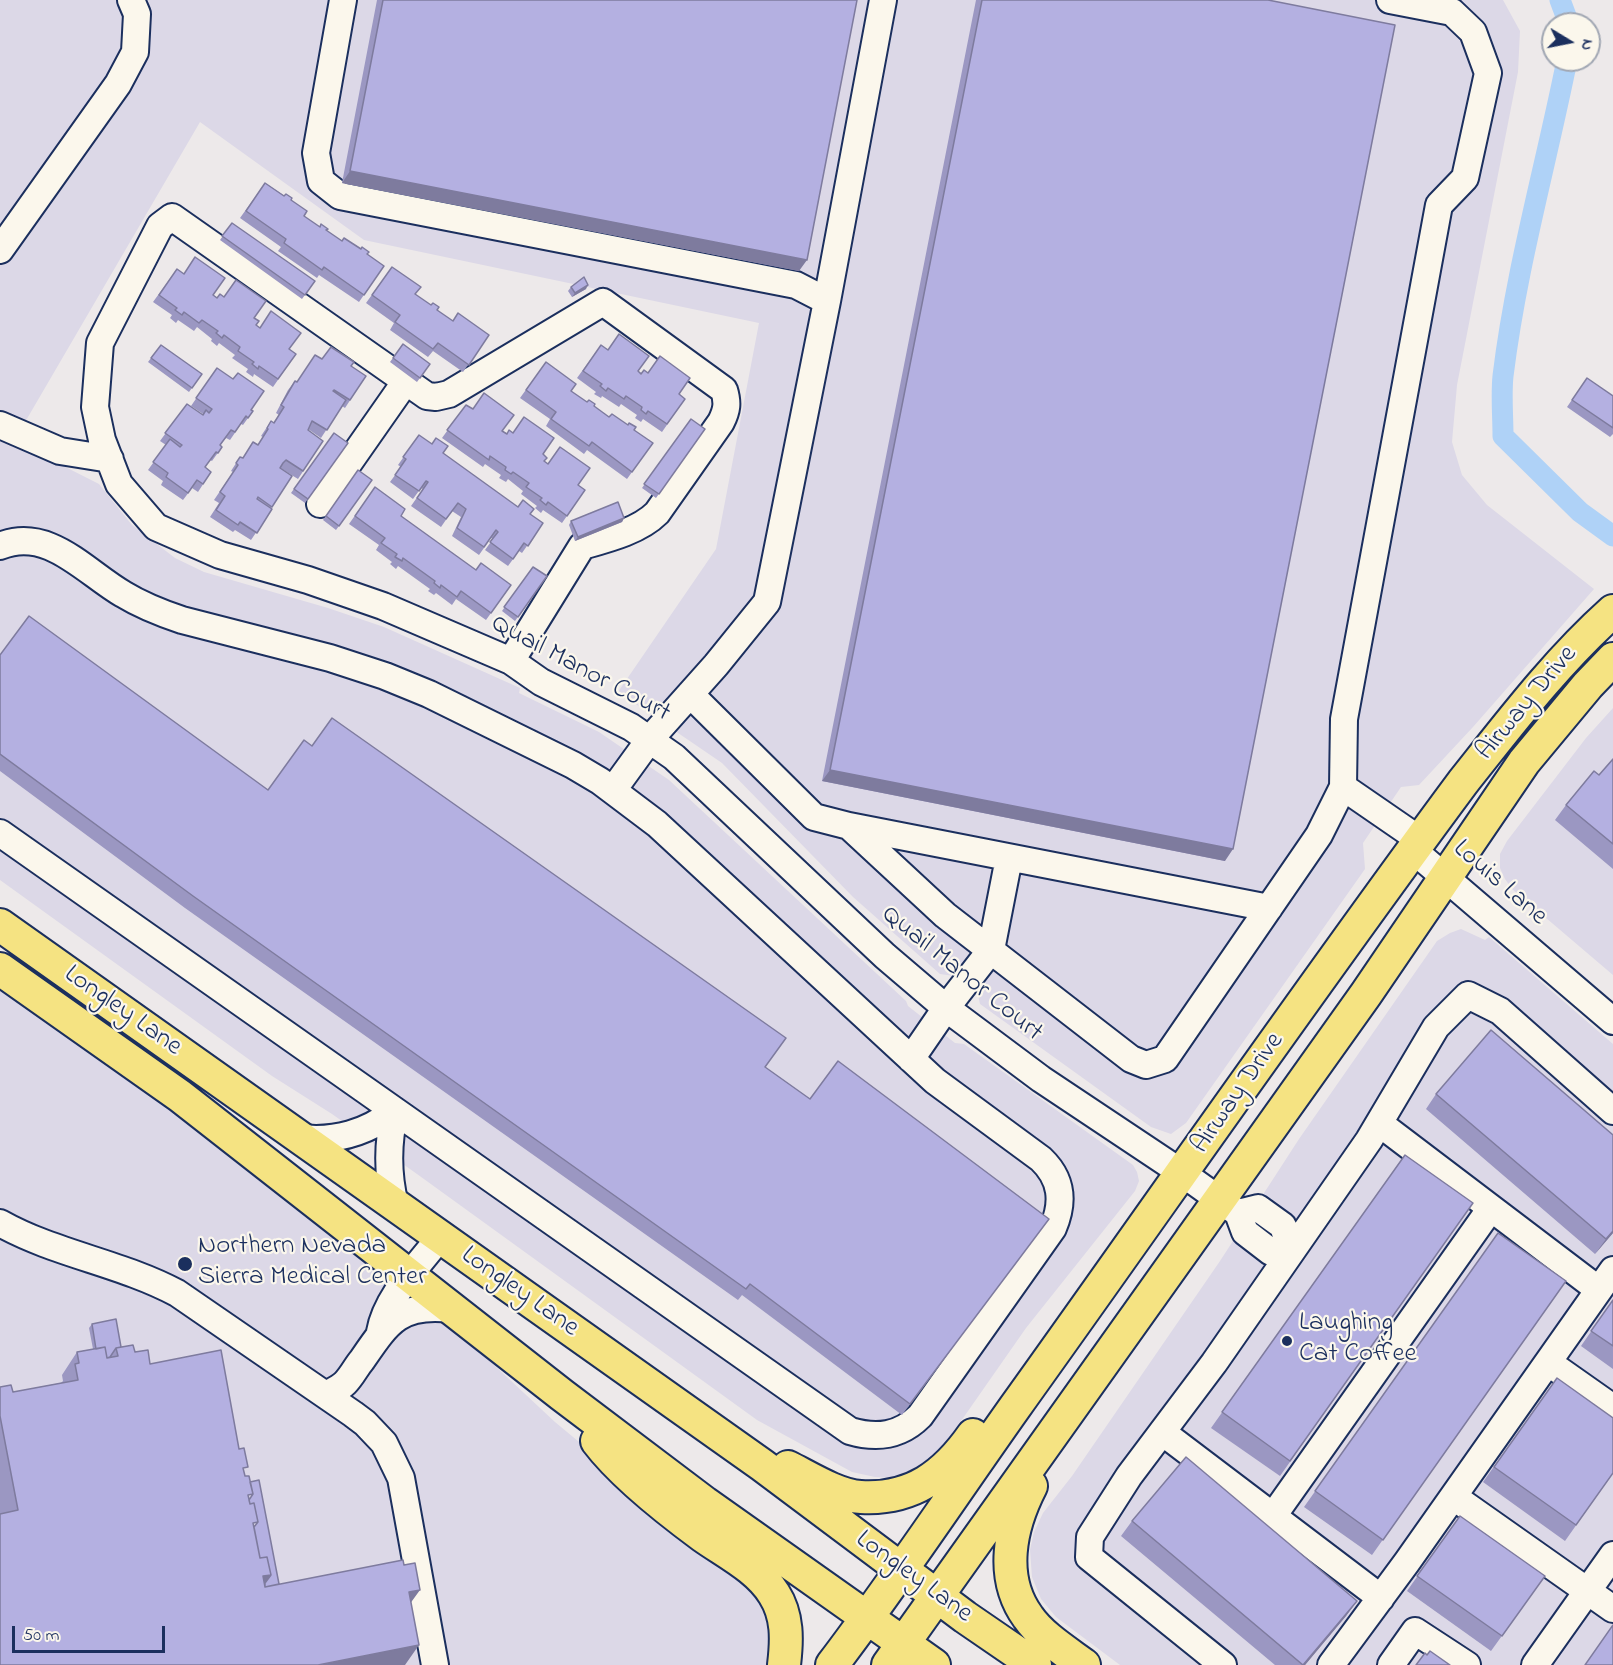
<!DOCTYPE html>
<style>
body{margin:0}
#map{position:relative;width:1613px;height:1665px;overflow:hidden;background:#ede9ea;font-family:"Indie Flower",sans-serif}
canvas{display:block}
.north{position:absolute;left:1541px;top:12px;width:60px;height:60px;box-sizing:border-box;background:#fbf7ec;border:2px solid #a1a7b3;border-radius:50%;rotate:100deg;font-size:16px;font-weight:700;line-height:24px;text-align:center;color:#1b2f5e}
.north::after{content:'';display:block;margin:auto;width:21px;height:27px;background:#1b2f5e;clip-path:polygon(50% 0,100% 100%,50% 72%,0 100%)}
.scale{position:absolute;left:12px;top:1626px;width:153px;height:27px;box-sizing:border-box;border:3px solid #1b2f5e;border-top:0;padding-left:8px;font-size:18px;line-height:21px;white-space:nowrap;color:#1b2f5e;-webkit-text-stroke:4px #fbf7ec;paint-order:stroke}
</style>
<div id="map">
<canvas width="1613" height="1665"></canvas>
<div class="north">N</div>
<div class="scale">50 m</div>
</div>
<script>
const c = document.querySelector('canvas').getContext('2d');
c.lineJoin = 'round';
function fill(path, color) { c.fillStyle = color; c.fill(path, 'evenodd'); }
function trace(path, color, width, dash) { c.strokeStyle = color; c.lineWidth = width; c.lineCap = dash ? 'butt' : 'round'; c.setLineDash(dash || []); c.stroke(path); }
function label(font, color, halo, rows, align = 'center') {
  c.font = font + ' "Indie Flower",sans-serif'; c.lineWidth = 4.5; c.setLineDash([]); c.textBaseline = 'middle'; c.strokeStyle = halo; c.fillStyle = color; for (const [text, x, y, turn = 0] of rows) {
    c.save(); c.translate(x, y); c.rotate((+turn || 0) * Math.PI / 180); c.textAlign = isNaN(turn) ? turn : align; if (halo) c.strokeText(text, 0, 0); c.fillText(text, 0, 0); c.restore();
  }
}
const built = new Path2D(`
 M0 0H1503L1520 31 1518 72 1457 385 1452 442 1462 475 1487 505 1594 589 1473 727 1419 785 1401 787 1363 843 1365 869 1186 1123 1171 1134 1151 1127 980 1004 978 995 954 976 940 974 853 897 722 763 618 692 716 549 759 323 364 240 200 122 14 441 99 484 132 525 175 558 204 572 328 608 384 627 520 688 519 693 599 732 669 780 906 1001 908 1006 955 1043 964 1044 1133 1165 1137 1172 1139 1181 1135 1191 1026 1328 938 1454 919 1467 897 1478 875 1477 852 1472 757 1420 417 1174 332 1114 272 1076 0 880Z
 M1613 708V975L1512 889 1505 879 1500 868V854L1507 841 1586 738Z
 M1461 929 1485 940 1489 937 1613 1044V1665H1120L1056 1617 1041 1599 1032 1577 1030 1550 1034 1532 1043 1513 1072 1476 1220 1261 1299 1139 1437 941 1450 933Z
 M0 986 170 1108 478 1350 555 1422 768 1599 777 1665H0Z`);
const canal = new Path2D(`
 M1560 0 1569 24
 M1567 60C1546 165 1516 269 1503 376 1501 395 1503 416 1503 436L1580 512 1613 536`);
const minor = new Path2D(`
 M343 0 316 153 321 181 340 196 796 285 827 301 767 602 716 665 650 739 613 790
 M1390 0 1452 12 1473 32 1488 73 1465 178 1439 205 1344 719 1343 787 1420 840
 M0 250 118 84 135 52 137 14 131 0
 M827 301 883 0
 M0 425 60 451 110 459
 M320 504 406 381
 M0 546C48 526 85 572 123 594 141 605 161 613 182 620L330 658 385 676 429 694 573 765 600 781 657 824 935 1081 1041 1159C1062 1179 1064 1202 1053 1228L920 1416C900 1436 877 1439 850 1431L0 833
 M511 661 582 546C607 539 639 531 657 513L721 422C727 410 728 403 724 390L603 302 449 394 436 397 427 396 172 217 160 226 100 343 95 407 102 440 119 484 156 527 220 555 308 580 383 606 511 661 541 682 631 727 674 757 885 956 946 1008 1041 1079 1182 1173 1238 1213 1245 1232 1271 1252H1291L1283 1226 1258 1208 1238 1213
 M690 694 814 817 849 826 945 915 1131 1059 1146 1065 1165 1059 1319 835 1343 787
 M849 826 1269 908
 M1413 850 1613 1021
 M911 1059 946 1008 991 950 1009 858
 M1379 1123 1599 1290
 M300 1138C336 1142 366 1133 395 1111
 M395 1205C387 1173 387 1144 395 1111
 M0 1223C55 1254 121 1263 177 1293L353 1414 365 1423 384 1443 401 1478 435 1665
 M380 1332C386 1297 419 1265 440 1237
 M1549 1363 1613 1408
 M326 1395C333 1391 340 1388 345 1383 352 1376 356 1367 362 1360 388 1322 400 1303 451 1309
 M1162 1432 1381 1598
 M1454 1497 1613 1609
 M1273 1516 1491 1208
 M1223 1665 1089 1557 1090 1537 1129 1476 1214 1363 1369 1140 1436 1027 1468 995 1500 1011 1613 1111
 M1331 1665 1407 1562 1613 1270
 M1391 1665 1415 1631 1467 1665
 M1535 1665 1613 1555`);
const major = new Path2D(`
 M0 925 762 1465 965 1617 1035 1665
 M0 969 180 1096 562 1395 705 1503 934 1665
 M597 1441C622 1474 669 1511 703 1536 727 1553 758 1568 774 1594 788 1616 787 1640 784 1665
 M788 1467C808 1477 838 1496 861 1497 912 1500 945 1475 973 1435
 M1031 1486C1010 1527 999 1577 1028 1617 1041 1636 1065 1651 1084 1665
 M832 1665C896 1581 954 1493 1015 1407 1164 1199 1310 988 1463 782 1510 723 1556 662 1613 611
 M888 1665 1366 994 1524 762 1588 685 1613 659`);
const wall = new Path2D(`
 M377 0H857L799 271 342 183Z
 M976 0H1268L1225 861 822 781Z
 M265 183 291 200 304 216 320 227 342 241 367 254 384 266 359 302 319 275 317 278 278 251 281 247 240 218Z
 M232 223 315 281 302 299 220 240Z
 M392 267 415 294 437 310 453 321 489 335 463 372 433 351 428 357 390 330 394 323 366 303Z
 M177 269 213 295 254 318 256 325 296 354 273 387 254 374 253 377 246 372 248 369 232 358 235 355 219 343 217 346 211 341 212 339 197 327 194 331 178 320 176 323 170 318 172 315 153 302Z
 M571 287 586 289 572 297 568 291Z
 M403 344 430 364 417 382 390 362Z
 M161 345 202 374 189 392 148 362Z
 M601 345 638 371 685 399 662 432 643 419 641 422 635 418 637 415 621 404 619 407 602 396 601 398 594 394 596 392 577 378Z
 M322 359 351 366 366 376 345 408 342 406 321 438 308 429V430L323 441 298 479 280 468 292 476 271 508 272 509 251 540 235 530 233 532 210 517 219 503 214 500 233 472 231 471 240 457 243 458 258 445 263 437 261 436 271 421 273 423 279 415 276 413 288 390 295 381 297 382Z
 M546 362 571 391 609 417 634 430 653 443 627 479 587 450 584 454 546 426 550 419 520 398Z
 M217 368 253 411 243 425 241 424 230 440 226 438 220 445 222 447 212 461 210 460 205 467 211 472 198 492 192 488 183 500 161 485 163 481 148 470 166 445 160 441 187 404 203 415V414L191 406Z
 M1587 378 1613 396V434L1610 437 1567 407Z
 M466 405 506 434 543 454 544 461 585 490 562 523 543 510 541 513 535 508 537 506 521 494 523 491 508 479 506 482 499 478 501 475 485 464 483 467 442 438Z
 M691 419 705 429 656 498 642 488Z
 M334 433 348 443 305 503 291 493Z
 M419 435 443 453 518 507 543 523 522 553 519 551 508 566 485 550 493 539 491 538 479 555 452 536 461 517 452 511 441 527 411 506 423 489 421 488 413 499 390 482 401 467 398 465Z
 M358 470 372 480 336 530 323 520Z
 M375 487 401 516 476 570 511 585 486 620 456 599 452 605 436 593 434 595 428 591 430 589 398 566 396 569 390 564 392 562 376 550 379 545 349 524Z
 M624 518 622 522 575 541 569 525 571 521Z
 M533 567 547 576 515 621 502 611Z
 M0 655 268 790 765 1067 810 1099 1049 1219 902 1415 742 1295 738 1300 185 908 0 771Z
 M1613 759V869L1555 820 1566 805 1599 775Z
 M1436 1094 1613 1135V1233L1595 1254 1426 1109Z
 M1405 1155 1473 1203 1280 1476 1211 1428Z
 M1498 1233 1566 1281 1372 1555 1304 1507Z
 M1613 1300V1369L1581 1346Z
 M92 1324 121 1347 0 1665V1387L13 1392 61 1383 63 1381 62 1375 77 1352 93 1349 89 1328Z
 M1557 1378 1613 1473 1565 1541 1483 1482Z
 M1460 1516 1545 1576 1491 1651 1407 1591Z
 M1132 1521 1357 1601 1346 1616 1305 1665H1275L1121 1536Z`);
const shadedWall = new Path2D(`
 M350 171 807 260 799 271 342 183Z
 M588 285 586 289 572 297 575 293Z
 M624 518 622 522 575 541 578 537Z
 M830 770 1233 849 1225 861 822 781Z
 M1613 1231V1233L1595 1254 1606 1239Z
 M271 1575 255 1597 263 1576Z
 M420 1590 404 1612 409 1592Z
 M1357 1601 1346 1616 1305 1665H1303Z
 M419 1645 405 1665H318Z`);
const building = new Path2D(`
 M383 0H857L807 260 350 171Z
 M982 0H1268L1395 25 1233 849 830 770Z
 M265 183 284 196 286 194 292 198 291 200 307 211 304 216 320 227 321 224 328 229 326 230 342 241 344 238 361 249 362 247 369 252 367 254 384 266 364 295 324 267 322 270 284 243 286 239 246 211Z
 M232 223 315 281 305 295 222 236Z
 M195 257 225 278 213 295 217 298 220 294 224 297 236 280 266 301 254 318 259 321 256 325 260 328 271 311 301 333 289 349 296 354 278 379 259 366 258 369 252 364 254 362 238 351 240 347 224 335 222 338 216 333 218 331 202 320 199 323 184 312 182 315 175 310 177 308 159 295 177 269 184 274Z
 M392 267 421 287 415 294 431 305 433 303 439 307 437 310 453 321 458 313 489 335 469 365 438 343 433 349 395 322 400 315 372 295Z
 M584 277 588 285 575 293 571 287Z
 M619 334 649 356 638 371 641 374 644 370 648 373 660 356 690 378 679 394 685 399 667 424 648 411 646 414 641 410 642 407 626 396 624 399 608 388 606 391 600 386 602 384 583 371 601 345 608 350Z
 M403 344 430 364 420 378 393 358Z
 M161 345 202 374 192 388 151 358Z
 M331 347 354 362 351 366 366 376 350 400 334 390 333 391 346 400 327 430 312 421 308 430 323 441 303 471 286 460 283 463 280 468 292 476 272 507 258 497 257 499 272 509 257 533 240 522 238 525 216 510 225 496 220 492 238 465 236 463 240 457 243 458 253 442 258 445 268 429 267 428 271 421 274 423 284 407 281 405 295 381 297 382 315 355 322 359Z
 M546 362 576 384 571 391 587 402 589 400 595 404 594 406 609 417 612 414 628 425 629 423 636 427 634 430 653 443 632 472 592 442 589 446 551 419 556 412 526 390Z
 M217 368 233 379 238 373 264 391 251 410 253 411 248 418 246 416 235 432 231 430 220 445 222 447 218 453 216 452 205 467 211 472 203 484 197 480 188 493 166 477 168 473 153 462 170 439 180 447 182 445 165 433 187 404 203 415 206 410 209 413 212 409 196 398Z
 M1587 378 1613 396V428L1572 400Z
 M484 393 514 415 502 431 507 434 509 430 513 433 524 417 554 438 543 454 547 458 544 461 548 464 560 447 590 468 578 485 585 490 567 516 548 502 546 505 540 500 542 498 526 487 529 483 513 472 511 474 505 470 506 467 490 456 489 460 447 430 466 405 473 409Z
 M691 419 705 429 659 494 644 484Z
 M334 433 348 443 308 499 294 489Z
 M419 435 432 444 436 438 448 446 443 453 518 507 523 500 534 509 530 514 543 523 528 546 524 543 513 559 490 542 498 532 496 530 484 547 457 528 466 509 458 503 446 519 417 498 428 482 426 481 419 491 395 475 406 459 403 457Z
 M358 470 372 480 339 526 326 516Z
 M375 487 405 509 401 516 476 570 481 563 511 585 491 613 461 591 457 597 441 585 440 588 434 583 435 581 403 558 402 561 395 557 397 554 381 543 385 538 355 516Z
 M618 502 624 518 578 537 571 521Z
 M533 567 547 576 518 617 504 607Z
 M29 616 268 790 304 740 312 746 332 718 786 1038 765 1067 810 1099 838 1061 1049 1219 910 1404 750 1284 746 1289 193 896 0 754V655Z
 M1613 759V844L1566 805 1594 771 1599 775Z
 M1491 1030 1613 1135V1231L1606 1239 1436 1094Z
 M1405 1155 1473 1203 1290 1461 1222 1412Z
 M1498 1233 1566 1281 1383 1540 1315 1491Z
 M1613 1300V1346L1591 1331Z
 M116 1319 121 1347 116 1348 110 1357 107 1358 105 1347 96 1349 92 1324Z
 M133 1345 135 1352 148 1350 150 1364 221 1350 239 1449 244 1448 248 1467 243 1468 245 1476H249L253 1494 248 1495 250 1504 254 1503 258 1522 253 1523 260 1558 267 1557 271 1575 263 1576 265 1587 403 1560 404 1565 415 1563 420 1590 409 1592 419 1645 318 1665H0V1514L18 1510 0 1416V1387L11 1385 13 1392 78 1380 75 1364 79 1363 77 1352 105 1347 107 1358 118 1356 116 1348Z
 M1557 1378 1613 1418V1473L1576 1525 1494 1467Z
 M1186 1457 1357 1601 1303 1665 1132 1521Z
 M259 1480 279 1584 265 1587V1583L271 1575 267 1557 260 1558 254 1527 258 1522 254 1503 250 1504 249 1500 253 1494 250 1482Z
 M1460 1516 1545 1576 1502 1636 1417 1576Z
 M1613 1625V1665H1585Z
 M1430 1651 1450 1665H1416L1425 1653 1427 1655Z`);
const markers = [
 [185,1264,8,"#1b2f5e"],
 [1287,1341,6,"#1b2f5e"]
];
const streetNames = [
 ["Quail Manor Court",580,670,28],
 ["Airway Drive",1528,704,-50],
 ["Louis Lane",1499,884,41],
 ["Quail Manor Court",961,975,39],
 ["Longley Lane",122,1012,35],
 ["Airway Drive",1239,1094,-55],
 ["Longley Lane",519,1293,35],
 ["Longley Lane",913,1578,36]
];
const poiNames = [
 ["Northern Nevada",198,1248],
 ["Sierra Medical Center",198,1279],
 ["Laughing",1299,1325],
 ["Cat Coffee",1299,1356]
];
fill(built, '#dcd8e7');
trace(canal, '#afd2f7', 21);
trace(minor, '#1b2f5e', 30);
trace(major, '#1b2f5e', 36);
trace(minor, '#fbf7ec', 26);
trace(major, '#f5e382', 32);
fill(wall, '#9b97c2');
fill(shadedWall, '#7e7b9e');
fill(building, '#b4b0e1');
trace(building, '#7e7b9e', 1.5);
for (const [x, y, r, color] of markers) { const dot = new Path2D(); dot.arc(x, y, r, 0, 2 * Math.PI); c.fillStyle = color; c.fill(dot); trace(dot, '#fbf7ec', 2); }
label('27px', '#1b2f5e', '#fbf7ec', streetNames);
label('27px', '#1b2f5e', '#fbf7ec', poiNames, 'left');
</script>
